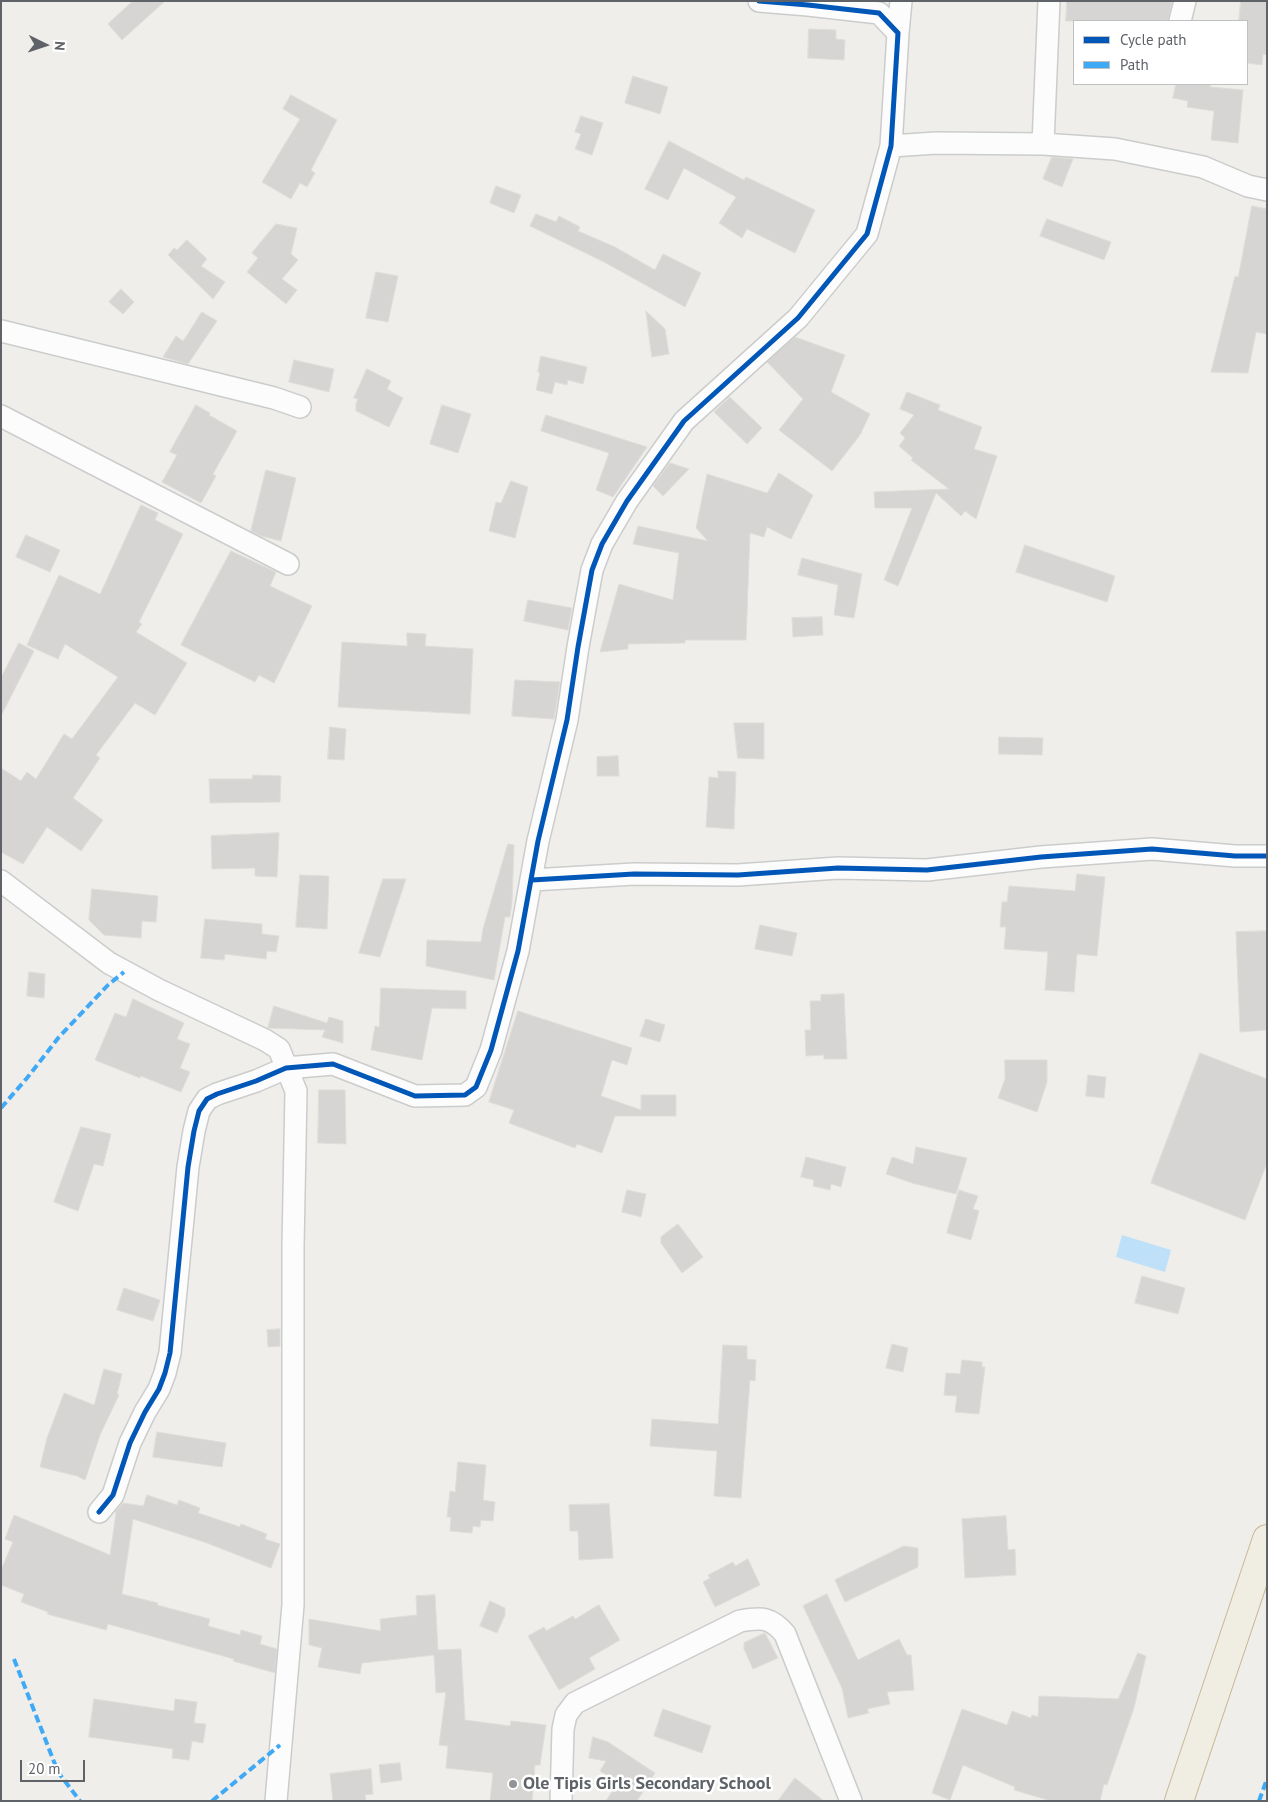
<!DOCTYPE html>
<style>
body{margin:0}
#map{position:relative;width:1268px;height:1802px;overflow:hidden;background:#efeeea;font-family:"PT Sans",sans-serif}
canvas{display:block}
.frame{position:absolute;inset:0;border:2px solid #5f6368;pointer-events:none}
.legend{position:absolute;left:1073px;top:20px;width:175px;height:65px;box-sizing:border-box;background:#fff;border:1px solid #bfc1c3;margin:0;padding:6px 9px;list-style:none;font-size:15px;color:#5f6368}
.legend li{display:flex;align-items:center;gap:10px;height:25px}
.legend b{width:25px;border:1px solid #bfc1c3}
.north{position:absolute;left:20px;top:20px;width:50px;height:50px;-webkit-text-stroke:4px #fff;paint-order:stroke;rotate:94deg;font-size:14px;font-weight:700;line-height:20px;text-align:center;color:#5f6368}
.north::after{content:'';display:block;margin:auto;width:18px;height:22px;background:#5f6368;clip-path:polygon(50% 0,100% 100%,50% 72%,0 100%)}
.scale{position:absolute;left:20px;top:1760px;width:65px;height:22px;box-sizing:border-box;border:2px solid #5f6368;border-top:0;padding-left:6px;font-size:15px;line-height:18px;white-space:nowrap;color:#5f6368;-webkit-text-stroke:4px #fff;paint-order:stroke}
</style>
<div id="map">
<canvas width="1268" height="1802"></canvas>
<div class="frame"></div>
<ul class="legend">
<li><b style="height:6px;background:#0057b8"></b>Cycle path</li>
<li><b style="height:6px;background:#3fa9f5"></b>Path</li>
</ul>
<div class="north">N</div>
<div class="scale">20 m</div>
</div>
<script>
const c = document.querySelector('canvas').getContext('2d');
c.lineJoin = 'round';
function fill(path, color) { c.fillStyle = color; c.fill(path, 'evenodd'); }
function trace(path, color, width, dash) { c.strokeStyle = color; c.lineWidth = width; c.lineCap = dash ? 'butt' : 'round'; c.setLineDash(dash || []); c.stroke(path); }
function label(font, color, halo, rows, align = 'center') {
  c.font = font + ' "PT Sans",sans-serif'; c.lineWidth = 5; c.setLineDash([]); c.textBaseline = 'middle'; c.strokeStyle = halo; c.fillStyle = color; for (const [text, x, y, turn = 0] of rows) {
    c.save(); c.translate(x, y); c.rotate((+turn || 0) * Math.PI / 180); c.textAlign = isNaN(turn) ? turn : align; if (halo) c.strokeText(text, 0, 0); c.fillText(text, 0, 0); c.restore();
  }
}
const water = new Path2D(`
 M1122 1235 1171 1250 1165 1272 1116 1257Z`);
const building = new Path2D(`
 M133 1H165L122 40 108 24Z
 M1067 1H1172L1168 21H1066Z
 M1241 1H1267V55L1263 54 1262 65 1247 63V21H1239Z
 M809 29 836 30V39L845 40 844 60 808 58Z
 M633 76 668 87 660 114 625 103Z
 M1176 84H1211L1210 87 1243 90 1238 143 1211 140 1214 111 1187 107 1188 101 1173 98Z
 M291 95 337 120 311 170 315 173 307 187 300 183 291 199 262 182 300 119 283 109Z
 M581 116 603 123 592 155 575 149 581 134 575 132Z
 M669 141 744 180 746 177 815 210 795 253 747 229 742 238 719 223 736 197 684 168 668 200 645 189Z
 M1052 157 1073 159 1062 187 1043 179Z
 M496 186 521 195 514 213 490 203Z
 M1252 206 1267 209V334L1256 332 1248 373 1211 372 1235 276 1238 277Z
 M536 214 556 222 559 216 580 227 578 231 615 247 655 270 663 254 701 273 685 307 606 263 530 226Z
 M1047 219 1111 242 1104 260 1040 236Z
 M276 224 297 228 291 254 298 260 282 279 297 290 286 304 247 272 258 258 252 253Z
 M187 240 207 259 201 266 225 282 213 299 168 255 174 248 177 250Z
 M376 272 398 276 388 322 366 318Z
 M121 289 134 302 123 314 109 302Z
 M646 311 665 329 669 354 652 357Z
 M202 312 217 321 188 364 163 357 176 336 183 341Z
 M795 337 845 355 831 392 870 414 860 435 832 471 779 430 803 399 767 362Z
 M541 356 587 367 583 384 568 380 567 385 555 382 552 394 536 390 540 373 538 372Z
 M294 360 334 369 329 392 289 382Z
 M367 369 391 381 387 389 403 398 389 427 356 411V404L358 399 354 398Z
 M907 392 940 405 938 410 982 427 974 449 997 456 976 519 965 511 961 516 936 493 898 586 884 580 912 508H875L874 492 949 489 911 460 913 458 899 446 905 438 900 433 914 415 900 409Z
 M730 397 762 428 747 444 714 412Z
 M196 405 210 413 209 415 237 431 213 474 216 476 201 503 162 482 177 455 170 452Z
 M442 405 471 414 458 453 430 444Z
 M546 415 647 447 613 497 596 490 609 453 541 431Z
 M670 463 689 469 663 496 653 486Z
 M266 470 296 478 281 541 261 536 251 531Z
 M779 473 813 495 791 539 767 527 764 537 750 533 746 640H685V643L628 644V649L600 652 619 584 673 600 679 553 633 544 638 526 708 541 696 528 707 474 767 493Z
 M511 481 528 487 515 538 489 531 496 502 501 503Z
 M141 505 158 513 155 520 183 534 139 622 142 624 136 632 187 663 155 715 135 703 96 755 100 758 73 798 103 820 81 851 47 827 23 864 1 852V768L21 781 27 772 36 779 64 734 72 739 118 677 65 644 58 659 27 645 59 575 100 594Z
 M26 535 60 550 50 572 16 557Z
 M1025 545 1115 576 1107 602 1016 572Z
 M231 551 276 572 270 586 312 606 274 683 259 675 255 682 181 645Z
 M802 558 862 574 854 618 834 615 838 585 798 575Z
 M528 600 572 608 568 630 524 621Z
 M822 617 823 635 793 637 792 618Z
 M407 633 426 634 425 646 473 649 470 714 338 707 342 642 407 646Z
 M19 643 34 651 1 716V678Z
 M515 680 560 682 554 719 512 716Z
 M734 723H764V759L738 758Z
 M330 727 346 729 344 760 328 759Z
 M999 737 1043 738 1042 755 999 754Z
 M618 756 619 776H597V757Z
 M718 771 736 772 734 829 706 827 709 777 718 778Z
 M253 775 281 776 280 802 210 803 209 779H252Z
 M279 833 277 877 255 876V868L212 869 211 836Z
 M508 844 514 845 512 902 510 917H505L494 980 426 966 427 940 481 942 483 929Z
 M1077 874 1105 877 1097 956 1077 954 1074 992 1045 990 1048 952 1004 949 1006 927H1000L1002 902H1007L1009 886 1075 891Z
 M300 875 327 876 329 877 327 929 296 927Z
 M383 879H406L380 957 359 953Z
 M92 889 158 896 156 922 142 921 141 938 104 935 89 920Z
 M205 919 262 924V934L279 936 276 952 267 951 266 959 225 954 224 960 201 958Z
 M760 925 797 933 792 956 755 949Z
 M1267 931V1030L1240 1032 1236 932Z
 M29 972 45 974 44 998 27 996Z
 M381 988 466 991V1009L432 1008 422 1060 371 1050 375 1026 379 1027Z
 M844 994 847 1059H824V1055L806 1056 805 1030H811L810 1001H821V995Z
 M133 999 184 1023 177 1039 190 1044 180 1068 190 1072 181 1092 141 1076 140 1078 95 1060 115 1013 126 1017Z
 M274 1006 327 1023 329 1017 343 1021V1043L322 1037 325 1030 268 1028Z
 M518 1011 632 1048 627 1065 612 1060 601 1096 641 1110V1095H676V1116H615L602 1153 577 1144 575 1148 509 1123 514 1110 489 1102Z
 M646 1019 665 1025 660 1042 640 1036Z
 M1200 1053 1267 1079V1163L1245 1220 1151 1183Z
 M1005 1060H1047V1082L1037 1112 998 1098 1005 1079Z
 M1088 1075 1106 1077 1104 1098 1086 1096Z
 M319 1090H345L346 1144 318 1143Z
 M81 1127 111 1134 103 1166 94 1164 78 1211 54 1202Z
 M916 1147 967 1158 956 1194 912 1183 886 1174 892 1157 913 1164Z
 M806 1157 846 1167 841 1187 831 1184 830 1190 813 1186 814 1180 801 1177Z
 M627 1190 646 1194 641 1217 622 1212Z
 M959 1190 978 1196 973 1209 979 1211 971 1240 947 1233Z
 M678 1224 703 1257 682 1273 661 1243V1237Z
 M1142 1276 1185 1288 1178 1314 1135 1303Z
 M124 1288 160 1300 153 1321 117 1310Z
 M280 1329V1346L268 1347 267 1330Z
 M892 1344 908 1348 903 1372 886 1368Z
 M723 1345 747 1346V1359L756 1360 755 1381 750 1380 741 1498 714 1496 717 1451 650 1446 652 1419 718 1424Z
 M962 1360 982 1362V1367H985L979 1414 955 1412 957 1396 944 1395 946 1373 960 1374Z
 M104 1369 122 1374 117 1394 119 1395 100 1435 85 1480 77 1476 40 1467 47 1438 64 1393 94 1405Z
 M157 1432 226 1443 222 1467 153 1457Z
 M458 1462 486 1465 483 1500 495 1502 493 1521 481 1520 480 1527 473 1526 472 1533 450 1531 451 1517H447L450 1491 455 1492Z
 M147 1495 177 1505 179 1500 200 1508 198 1513 240 1527 241 1524 267 1534 265 1539 280 1544 271 1568 207 1543 133 1519 122 1594 158 1603 157 1605 210 1619 208 1626 240 1635 241 1630 262 1636 260 1644 277 1649 275 1673 233 1661 234 1659 108 1624 106 1630 47 1614 48 1612 21 1602 24 1594 1 1585V1570L13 1542 5 1539 14 1515 110 1555 116 1513 115 1512 123 1503 143 1506Z
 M609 1504 613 1558 579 1560 578 1531H570L569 1505Z
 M1006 1516 1008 1550 1015 1549 1016 1575 965 1578 962 1519Z
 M904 1546 918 1548V1567L845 1602 835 1580Z
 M748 1559 760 1585 715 1607 703 1582 710 1578 708 1575 733 1562 735 1566Z
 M827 1594 858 1660 899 1639 907 1655H911L914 1690 887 1692 890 1704 867 1709 869 1713 848 1718 842 1688 803 1606Z
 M435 1595 438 1650 461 1649 465 1720 510 1726 511 1721 546 1725 540 1765H535L532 1801H490L493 1773 446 1768 448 1746 439 1745 446 1692 436 1693 434 1655 362 1663 360 1674 318 1667 322 1648 309 1645V1619L381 1631 380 1619 417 1615 416 1596Z
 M490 1601 505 1608V1615L497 1633 480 1626Z
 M599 1605 620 1640 589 1658 595 1669 559 1690 528 1636 544 1627 546 1631 573 1616 575 1619Z
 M765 1633 778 1658 753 1669 744 1649V1643Z
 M1138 1653 1146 1656 1134 1708 1107 1785 1104 1784 1100 1801H1051L1014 1790 1015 1787 963 1765 950 1800 932 1793 962 1709 1007 1725 1012 1711 1031 1718 1032 1715 1038 1717 1039 1696 1118 1699Z
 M94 1699 174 1711 175 1699 197 1702 194 1723 206 1724 203 1743 192 1741 189 1760 172 1758 173 1749 89 1737Z
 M663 1709 711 1726 702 1753 654 1736Z
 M593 1737 608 1742 655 1773 637 1801H606L618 1782 600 1771 606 1761 589 1758Z
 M400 1763 402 1780 381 1783 379 1765Z
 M371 1769 373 1794 365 1795 366 1801H333L330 1774Z
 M795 1778 824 1801H778Z`);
const minor = new Path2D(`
 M1180 21 1185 1
 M898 33 901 1
 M1043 144 1049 1
 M891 146 936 143 1043 144 1115 149 1203 167 1248 186 1267 190
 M1 331 274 398 300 407
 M1 416 288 564
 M532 880 634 874 738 875 838 868 927 870 1041 857 1152 849 1235 856H1267
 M1 881 109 963 159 990 265 1040 279 1049 296 1091 293 1246V1605L276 1801
 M99 1512 113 1495 130 1443 145 1412 159 1389 165 1373 170 1353 188 1167 194 1131 199 1111 207 1099 217 1094 256 1081 286 1068 333 1064 415 1096 465 1095 476 1087 491 1050 518 951 538 841 567 720 578 647 592 570 602 544 627 501 684 421 798 318 867 234 891 146 898 33 879 13 808 5 759 1
 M561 1801 563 1729 566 1715 575 1703 740 1621C761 1617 771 1617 785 1634L851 1801`);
const highway = new Path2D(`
 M1179 1801 1267 1539`);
const quiet = new Path2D(`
 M1 1108 27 1078 59 1037 108 985 124 972
 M14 1659 58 1772 80 1801
 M212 1801 280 1745
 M1259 1801 1267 1779`);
const cycleway = new Path2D(`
 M532 880 634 874 738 875 838 868 927 870 1041 857 1152 849 1235 856H1267
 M99 1512 113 1495 130 1443 145 1412 159 1389 165 1373 170 1353 188 1167 194 1131 199 1111 207 1099 217 1094 256 1081 286 1068 333 1064 415 1096 465 1095 476 1087 491 1050 518 951 538 841 567 720 578 647 592 570 602 544 627 501 684 421 798 318 867 234 891 146 898 33 879 13 808 5 759 1`);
const markers = [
 [513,1784,5,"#919496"]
];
const poiNames = [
 ["Ole Tipis Girls Secondary School",523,1784]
];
fill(water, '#bfe0f9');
fill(building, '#d6d5d3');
trace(building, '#deddd9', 1);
trace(minor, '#cbcccc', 24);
trace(highway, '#c8b996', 30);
trace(minor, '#fdfcfc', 21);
trace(highway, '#f0ede3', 28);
trace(quiet, '#3fa9f5', 4, [8, 4]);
trace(cycleway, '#0057b8', 5);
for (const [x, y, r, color] of markers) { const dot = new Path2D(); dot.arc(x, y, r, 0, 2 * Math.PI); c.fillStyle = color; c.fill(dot); trace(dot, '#fff', 2); }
label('bold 18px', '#5f6368', '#fff', poiNames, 'left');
</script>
